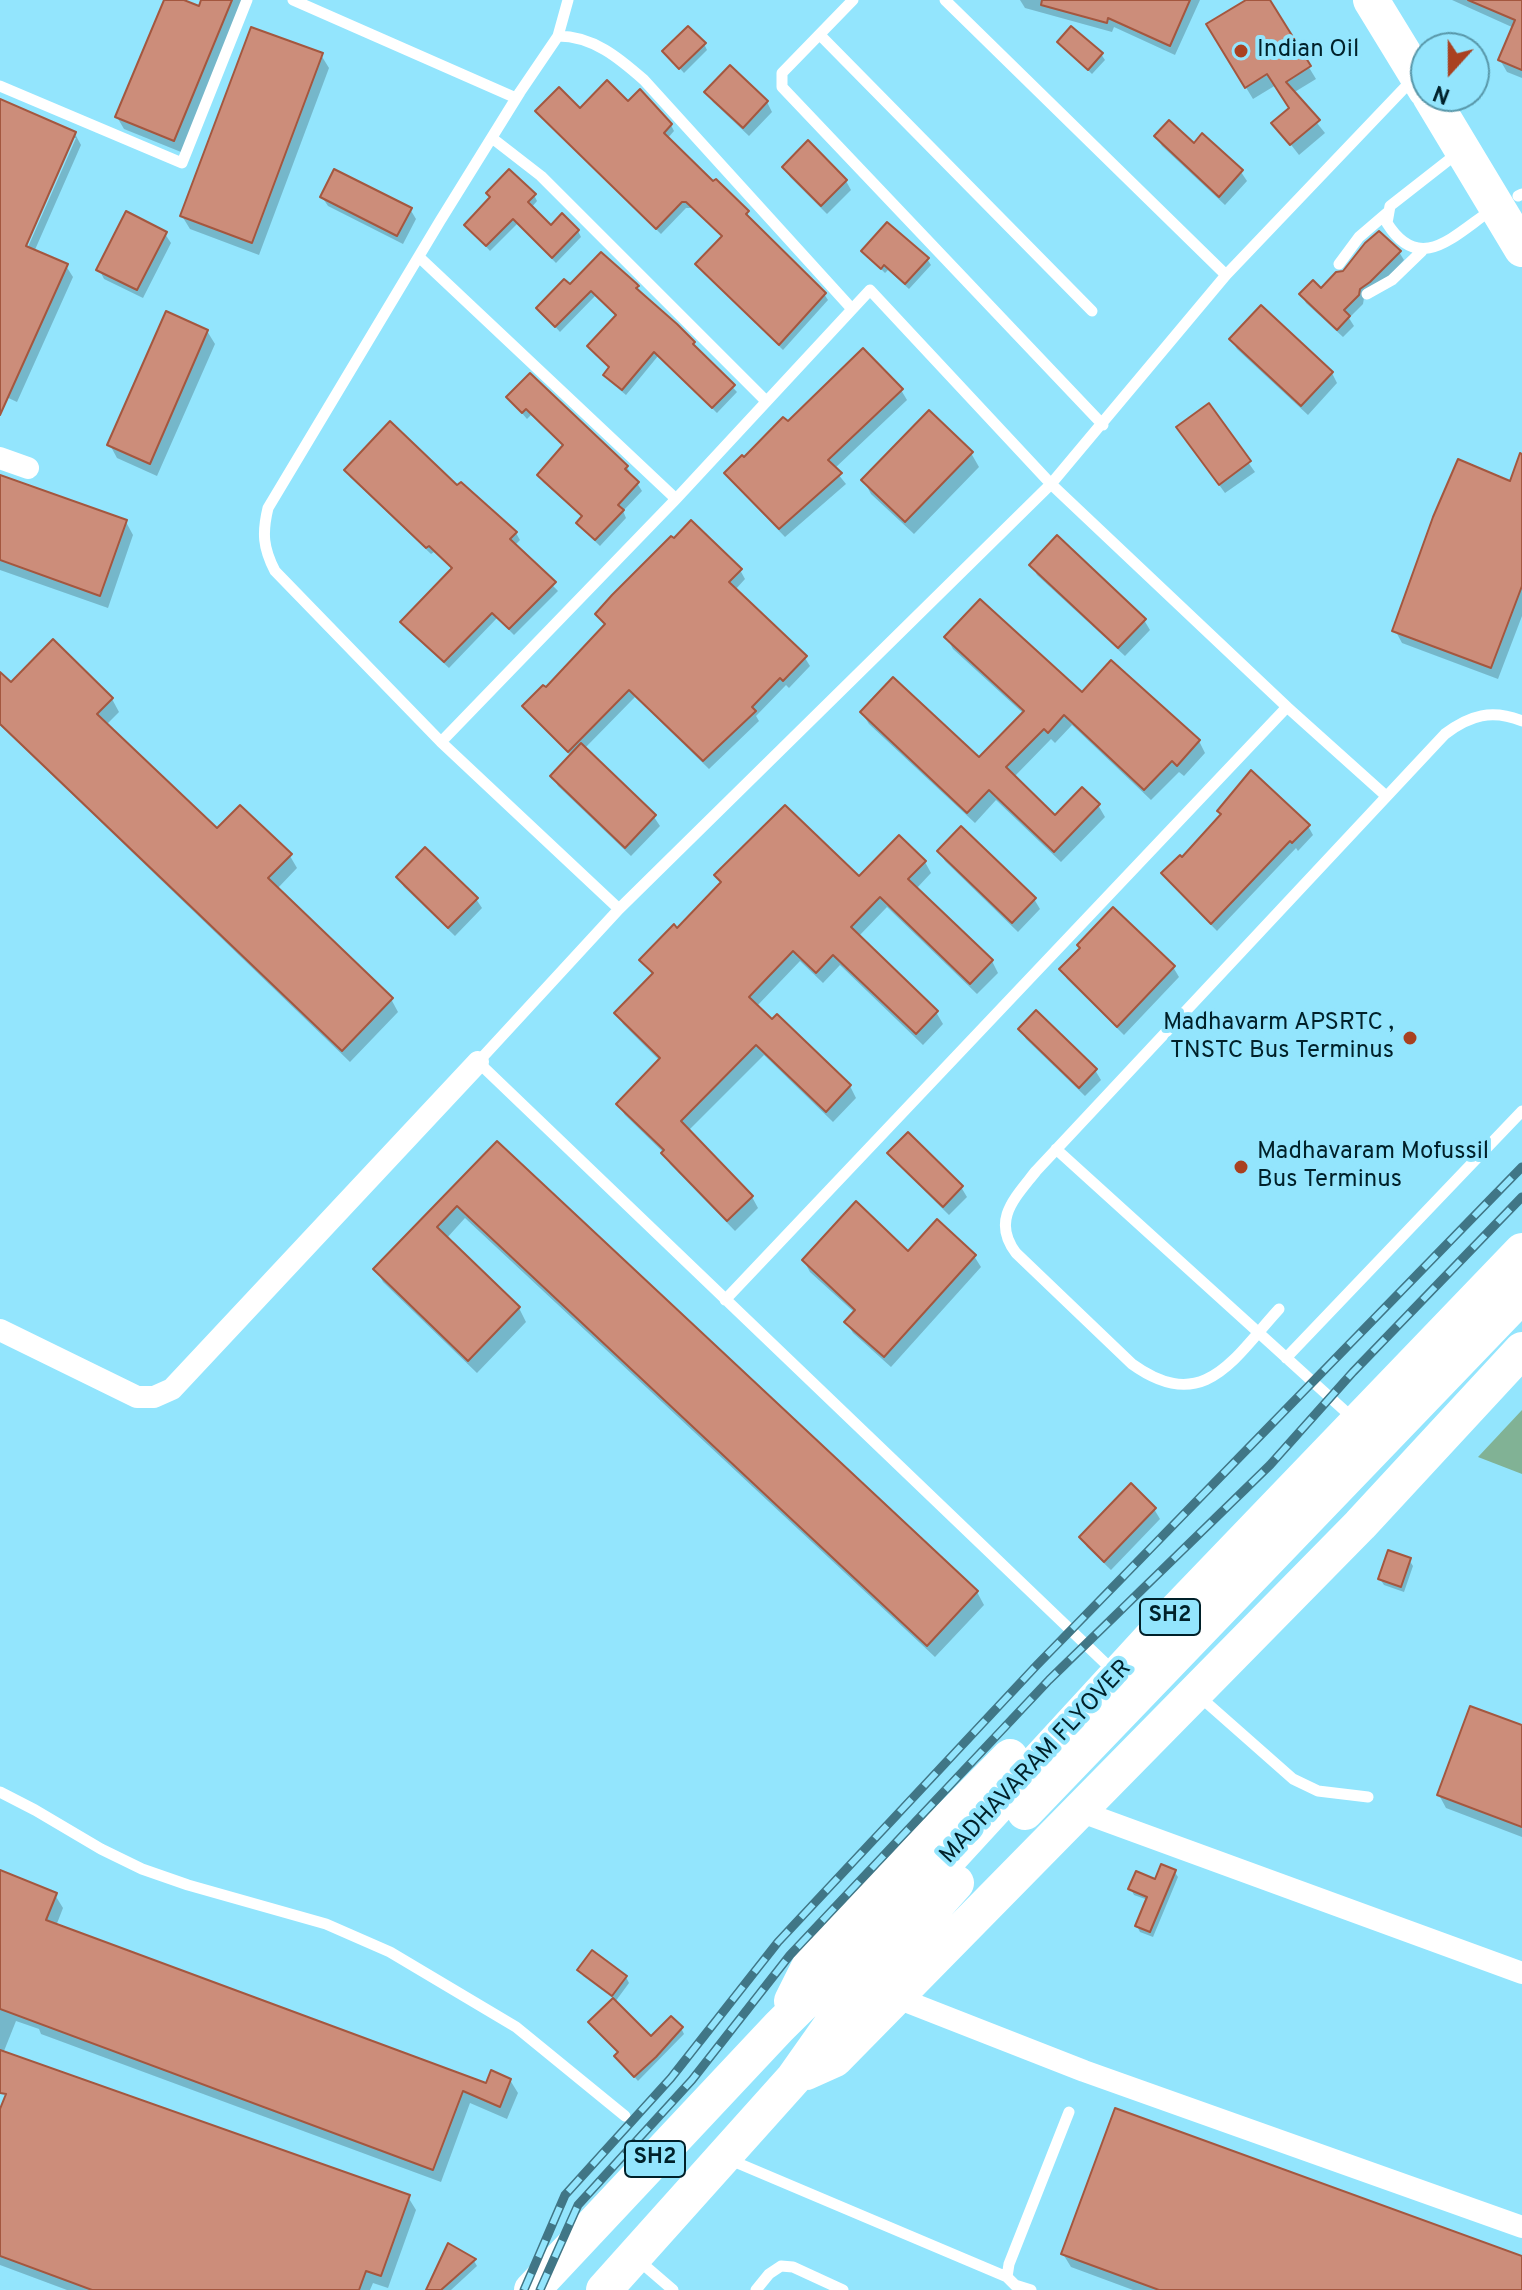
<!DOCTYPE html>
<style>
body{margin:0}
#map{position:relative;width:1522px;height:2290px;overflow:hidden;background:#93e5fd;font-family:Overpass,sans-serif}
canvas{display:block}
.north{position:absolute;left:1410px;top:32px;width:80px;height:80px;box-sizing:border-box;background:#93e5fd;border:2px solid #5897a9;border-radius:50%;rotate:201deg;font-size:22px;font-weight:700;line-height:32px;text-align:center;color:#00212a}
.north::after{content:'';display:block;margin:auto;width:28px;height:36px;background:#a94120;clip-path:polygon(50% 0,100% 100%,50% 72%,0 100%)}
</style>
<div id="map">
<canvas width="1522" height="2290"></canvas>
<div class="north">N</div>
</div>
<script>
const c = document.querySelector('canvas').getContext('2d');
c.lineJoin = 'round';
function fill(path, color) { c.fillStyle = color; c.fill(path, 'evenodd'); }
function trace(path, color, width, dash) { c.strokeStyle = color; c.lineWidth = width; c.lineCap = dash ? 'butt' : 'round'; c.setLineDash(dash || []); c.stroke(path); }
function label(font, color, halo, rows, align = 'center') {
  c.font = font + ' Overpass,sans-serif'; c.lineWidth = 8; c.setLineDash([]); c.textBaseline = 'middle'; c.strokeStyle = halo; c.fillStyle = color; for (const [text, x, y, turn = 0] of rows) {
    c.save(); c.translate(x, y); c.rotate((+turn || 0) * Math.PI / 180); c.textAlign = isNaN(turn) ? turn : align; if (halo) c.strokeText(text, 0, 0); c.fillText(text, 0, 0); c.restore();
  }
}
const green = new Path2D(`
 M1522 1410V1474L1478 1457Z`);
const shadow = new Path2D(`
 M166 0H179L200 9 203 0H248L181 152 124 129 117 117Z
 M1020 0H1200L1175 55 1114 27 1112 32 1025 8Z
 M1250 0H1268L1316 79 1293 93 1325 133 1299 155 1274 123 1291 109 1276 85 1253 99 1208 25Z
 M1452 0H1522V78L1507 72 1500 60 1514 28Z
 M1059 42 1101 54 1105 60 1092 74Z
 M704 44 707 50 684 73 665 52Z
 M321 55 329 68 259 255 190 229 182 216Z
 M707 92 767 102 772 112 749 136 713 102Z
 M0 101 75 134 81 145 34 252 66 266 73 277 17 402 0 394ZM71 138H76L24 256 21 254Z
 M628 104 671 125 674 131 667 139 714 184 747 212 750 220 824 294 828 300 783 350 697 265 723 237 692 208H686L661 234 537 112 580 110Z
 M1156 136 1241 172 1247 181 1225 205 1162 146Z
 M784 167 846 181 851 190 827 214 790 177Z
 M534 195 537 201 531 208 551 228 578 231 581 237 556 263 517 224 490 251 466 225Z
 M322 197 410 209 416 219 403 244 328 206Z
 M165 234 171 243 143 298 104 279 99 269Z
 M863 251 927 259 931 265 909 289 888 270 885 273Z
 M1399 252 1404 260 1375 291 1364 298 1363 304 1349 318 1354 326 1343 337 1306 303 1302 294 1321 291Z
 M570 287H637L737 392 717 413 658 356 626 395 609 381 605 375 610 369 589 346 617 317 595 296 560 332 538 308Z
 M1261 308 1332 373 1337 383 1308 415 1237 349 1231 339Z
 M207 331 215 344 157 476 117 458 110 445Z
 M901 390 907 400 834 469 846 484 785 537 732 482 727 473 788 424Z
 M508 397 627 467 631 474 629 476 637 483 642 491 623 511 626 518 600 546 583 530 578 523 583 518 543 482 539 475 564 447 531 415 527 419Z
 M1208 406 1255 472 1225 493 1184 437Z
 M971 453 979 467 914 534 871 494 864 481Z
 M1522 453V616L1498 679 1402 643 1395 630 1511 484Z
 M346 470 457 488 516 533 520 540 514 546 558 591 514 635 497 618 449 668 406 629 402 622 453 570 434 552 431 554 350 477Z
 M0 478 126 522 133 535 108 608 0 570Z
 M1032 565 1144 620 1150 630 1125 656 1037 575Z
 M740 570 745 579 735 590 805 658 810 666 789 688 786 685 756 716 759 721 709 769 635 697 584 749 654 817 660 826 631 856 558 786 552 776 571 756 530 715 525 707 546 690 606 626 598 615Z
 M947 638 1199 741 1205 753 1184 776 1179 772 1151 800 1072 725 1055 743 1051 739 1014 777 1055 817 1098 805 1105 817 1061 862 996 800 975 823 869 724 862 713 979 760 1024 714 953 649Z
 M0 675 11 685 112 699 119 712 106 725 217 831 290 856 297 868 277 889 391 999 398 1012 350 1062 0 725Z
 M1308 826 1313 835 1298 851 1296 848 1217 931 1169 882 1164 874 1182 860Z
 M940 852 1034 899 1040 909 1018 932 945 861Z
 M925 862 931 873 916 889 992 961 998 973 977 994 887 907 858 937 936 1012 943 1024 923 1045 840 965 823 983 800 961 756 1007 850 1086 856 1098 833 1122 764 1055 688 1131 752 1197 758 1208 735 1231 670 1164 663 1152 625 1115 618 1104 660 1061 623 1024 616 1013 653 976 642 960 677 931 722 884 716 875 859 879Z
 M398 878 476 899 482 908 455 936 404 887Z
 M1173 967 1179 977 1124 1035 1067 979 1062 970Z
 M1020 1029 1095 1070 1101 1080 1085 1096 1026 1039Z
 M497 1144 977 1592 984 1605 935 1657 465 1218 446 1239 519 1308 526 1322 477 1373 383 1282 376 1269Z
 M890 1153 961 1187 967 1197 949 1215 896 1163Z
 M908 1254 974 1256 981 1267 891 1367 853 1333 846 1322 855 1313 810 1272 804 1261Z
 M1154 1509 1160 1519 1111 1570 1087 1547 1081 1538Z
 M1409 1560 1413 1566 1404 1592 1384 1585 1380 1579Z
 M1522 1727V1837L1446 1808 1439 1795Z
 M1174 1871 1178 1877 1153 1937 1140 1932 1137 1926 1148 1900 1134 1895 1131 1889 1156 1881Z
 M0 1872 55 1895 63 1908 56 1926 487 2086 510 2080 518 2093 507 2119 470 2103 441 2182 41 2034 39 2029 16 2021 0 2061Z
 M580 1970 626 1977 629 1983 615 2002 651 2039 681 2028 684 2034 638 2081 620 2061V2054L591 2023 614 1999 583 1976Z
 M0 2116 408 2197 416 2210 388 2288 373 2283 370 2290H67L0 2265Z
 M449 2246 474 2261 477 2266 451 2290H428Z
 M1063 2254 1522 2258V2290H1133L1071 2267Z`);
const building = new Path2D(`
 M164 0H184L199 6 201 0H232L174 141 115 117Z
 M1042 0H1190L1170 46 1108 18 1107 23 1041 5Z
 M1246 0H1270L1311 66 1286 82 1320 120 1290 145 1271 123 1289 108 1267 74 1245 88 1206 24Z
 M1468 0H1522V70L1498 60 1515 20Z
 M688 26 706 43 679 69 662 51Z
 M1071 26 1103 53 1088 70 1057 42Z
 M251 27 323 53 252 243 180 216Z
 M730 65 768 101 743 128 704 92Z
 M607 80 628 101 640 89 672 124 664 133 713 181 716 179 749 211 746 214 826 293 779 345 695 264 722 236 686 202H682L656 229 535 111 559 87 580 108Z
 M0 99 76 132 26 246 68 264 0 415Z
 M1169 120 1194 143 1202 133 1243 170 1219 197 1154 136Z
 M808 140 847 180 821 206 782 167Z
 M334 169 412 208 397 236 320 197Z
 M509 169 536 194 528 202 551 225 562 213 579 230 552 258 513 219 486 246 464 225 490 197 486 193Z
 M126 211 167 232 137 290 96 270Z
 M887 222 929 258 905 284 884 265 881 269 861 251Z
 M1379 231 1401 251 1370 282 1360 289 1359 295 1344 310 1350 316 1337 330 1299 294 1313 280 1321 288 1336 272 1343 271 1365 243Z
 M601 252 636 283 639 286 636 288 677 324 695 342 693 344 735 385 712 408 654 352 622 390 603 375 609 367 587 346 616 315 591 291 555 327 536 308 564 279 570 284Z
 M1261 305 1333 372 1301 406 1229 339Z
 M166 311 208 330 150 464 107 445Z
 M863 348 903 389 828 460 842 473 779 529 724 473 742 455 744 457 783 417 788 421Z
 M530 373 628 466 625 469 639 482 618 505 624 510 595 540 576 523 582 516 537 475 563 445 526 409 522 413 506 397Z
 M1209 403 1251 461 1219 485 1176 427Z
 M929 410 973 452 905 522 861 480Z
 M390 421 457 485 461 482 517 532 510 539 556 582 509 629 492 613 444 662 400 622 452 568 429 546 426 548 344 470Z
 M1520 453 1522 454V586L1491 668 1392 631 1433 517 1458 459 1510 481Z
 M0 475 127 520 100 596 0 560Z
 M691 520 742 569 729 582 807 656 783 681 780 678 752 707 756 711 703 761 629 690 568 752 522 706 543 685 546 687 605 624 595 614 612 595 671 536 674 538Z
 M1057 535 1146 619 1118 648 1029 565Z
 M980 599 1082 692 1111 660 1200 740 1177 766 1172 761 1144 790 1064 715 1048 733 1044 729 1006 767 1055 815 1082 787 1100 804 1054 852 989 790 967 813 860 712 893 677 979 757 1024 711 944 637Z
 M53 639 113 698 97 714 217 828 240 805 292 854 268 878 393 998 342 1051 0 724V672L11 682Z
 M581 743 656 815 625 848 550 776Z
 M1251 770 1310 825 1292 843 1290 841 1211 924 1161 873 1180 855 1182 857 1221 814 1217 811Z
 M785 805 859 876 899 835 926 861 908 879 993 960 970 984 880 897 851 927 938 1011 916 1034 833 955 816 973 793 951 749 997 772 1019 777 1014 851 1085 826 1112 756 1045 681 1121 753 1196 727 1221 661 1153 664 1150 616 1104 660 1058 614 1013 653 973 639 960 674 924 677 928 721 882 714 875Z
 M961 826 1036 898 1012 923 937 851Z
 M425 847 478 898 448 928 396 877Z
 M1113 907 1175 966 1117 1027 1059 969 1080 948 1077 945Z
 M1036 1010 1097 1069 1079 1088 1018 1029Z
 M908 1132 963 1186 943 1207 887 1153Z
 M497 1141 978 1591 927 1646 457 1206 437 1227 520 1307 468 1361 373 1269Z
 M856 1201 908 1251 937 1219 976 1255 884 1357 844 1322 855 1310 802 1260Z
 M1131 1483 1156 1508 1104 1562 1079 1537Z
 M1388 1550 1411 1558 1401 1587 1378 1579Z
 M1470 1706 1522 1725V1827L1437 1795Z
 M1161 1864 1176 1870 1150 1932 1135 1926 1147 1897 1128 1889 1136 1871 1155 1879Z
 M0 1870 57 1893 46 1920 486 2083 491 2070 511 2079 500 2107 463 2091 433 2170 0 2009Z
 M592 1950 627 1976 612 1996 577 1970Z
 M613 1998 651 2036 671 2016 683 2027 656 2057 634 2077 614 2056 618 2052 588 2022Z
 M0 2050 410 2195 381 2276 366 2271 359 2290H92L0 2256V2109L6 2094 0 2093Z
 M1115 2108 1522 2256V2290H1159L1061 2254Z
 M448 2243 476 2259 441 2290H426Z`);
const lane = new Path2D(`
 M293 0 516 98
 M853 0 782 73V87L1103 425
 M945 0 1226 275
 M820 35 1092 311
 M558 36 568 0
 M0 86 182 163 247 0
 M492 138 541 176 766 401
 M1459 152 1390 206 1387 223C1420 276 1455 234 1493 209
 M1518 196 1522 194
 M419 257 676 499
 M1339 264 1359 237 1387 213
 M1367 294 1392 280 1422 251
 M441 742 676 499 870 290 1051 484 1287 707 1385 795
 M619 909 441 742 275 571C263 548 262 533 268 508L440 221 520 92 558 36C593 36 619 58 644 80L852 309
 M1056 1149 1345 1411
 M725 1300 1287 707
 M1279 1309C1234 1358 1204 1416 1132 1364L1016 1253C991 1220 1015 1198 1036 1171L1445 734C1470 715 1492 709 1522 721
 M1286 1358 1522 1111
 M1104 1662 478 1062 619 909 1051 484 1226 275 1412 80
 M1199 1696 1293 1779 1318 1791 1368 1797
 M0 1792 35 1810 101 1849 142 1869 188 1885 326 1924 390 1952 516 2027 625 2116
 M728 2159 1007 2277
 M637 2259 673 2290
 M756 2290 769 2274 781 2266 793 2267 843 2290
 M1031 2290 1015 2285 1007 2277 1009 2264 1069 2112`);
const street = new Path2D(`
 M0 458 28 468
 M0 1330 137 1397H154L172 1389 478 1062
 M1079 1811 1522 1973
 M895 1997 1084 2071 1522 2227`);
const primary = new Path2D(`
 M1371 0 1426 90
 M1430 96 1522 249
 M1025 1812 1522 1295
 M792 2001 815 1955 1010 1757
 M806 2072 835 2059 1360 1525 1522 1350
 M532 2290 779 2027 941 1867 1177 1610 1522 1251
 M604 2290 794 2078 842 2010 956 1883`);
const rail = new Path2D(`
 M524 2290 565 2195 671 2078 778 1942 1037 1665 1522 1167
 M540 2290 578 2205 692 2080 790 1955 1049 1680 1270 1465 1353 1372 1522 1197`);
const markers = [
 [1241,51,8,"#a94120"],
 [1410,1038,8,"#a94120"],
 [1241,1167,8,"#a94120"]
];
const shields = [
 [1170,1617,60],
 [655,2159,60]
];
const shieldNames = [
 ["SH2",1170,1617],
 ["SH2",655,2159]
];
const poiNames = [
 ["Indian Oil",1257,51],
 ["Madhavarm APSRTC ,",1394,1024,"right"],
 ["TNSTC Bus Terminus",1394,1052,"right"],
 ["Madhavaram Mofussil",1257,1153],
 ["Bus Terminus",1257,1181]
];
const streetNames = [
 ["MADHAVARAM FLYOVER",1037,1763,-47]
];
fill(green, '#81b295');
fill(shadow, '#0003');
fill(building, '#cc8d7a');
trace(building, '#a4573f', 2);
trace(lane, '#fff', 11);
trace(street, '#fff', 22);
trace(primary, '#fff', 36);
trace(rail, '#407686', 9);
trace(rail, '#93e5fd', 6, [18]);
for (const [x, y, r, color] of markers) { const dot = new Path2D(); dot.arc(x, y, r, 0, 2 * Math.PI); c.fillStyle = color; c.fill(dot); trace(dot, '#93e5fd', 3); }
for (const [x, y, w] of shields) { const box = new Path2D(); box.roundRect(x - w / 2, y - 18, w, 36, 6); c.fillStyle = '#93e5fd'; c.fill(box); trace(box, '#00212a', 2); }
label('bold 22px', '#00212a', null, shieldNames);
label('24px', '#00212a', '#93e5fd', poiNames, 'left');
label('24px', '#00212a', '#93e5fd', streetNames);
</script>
